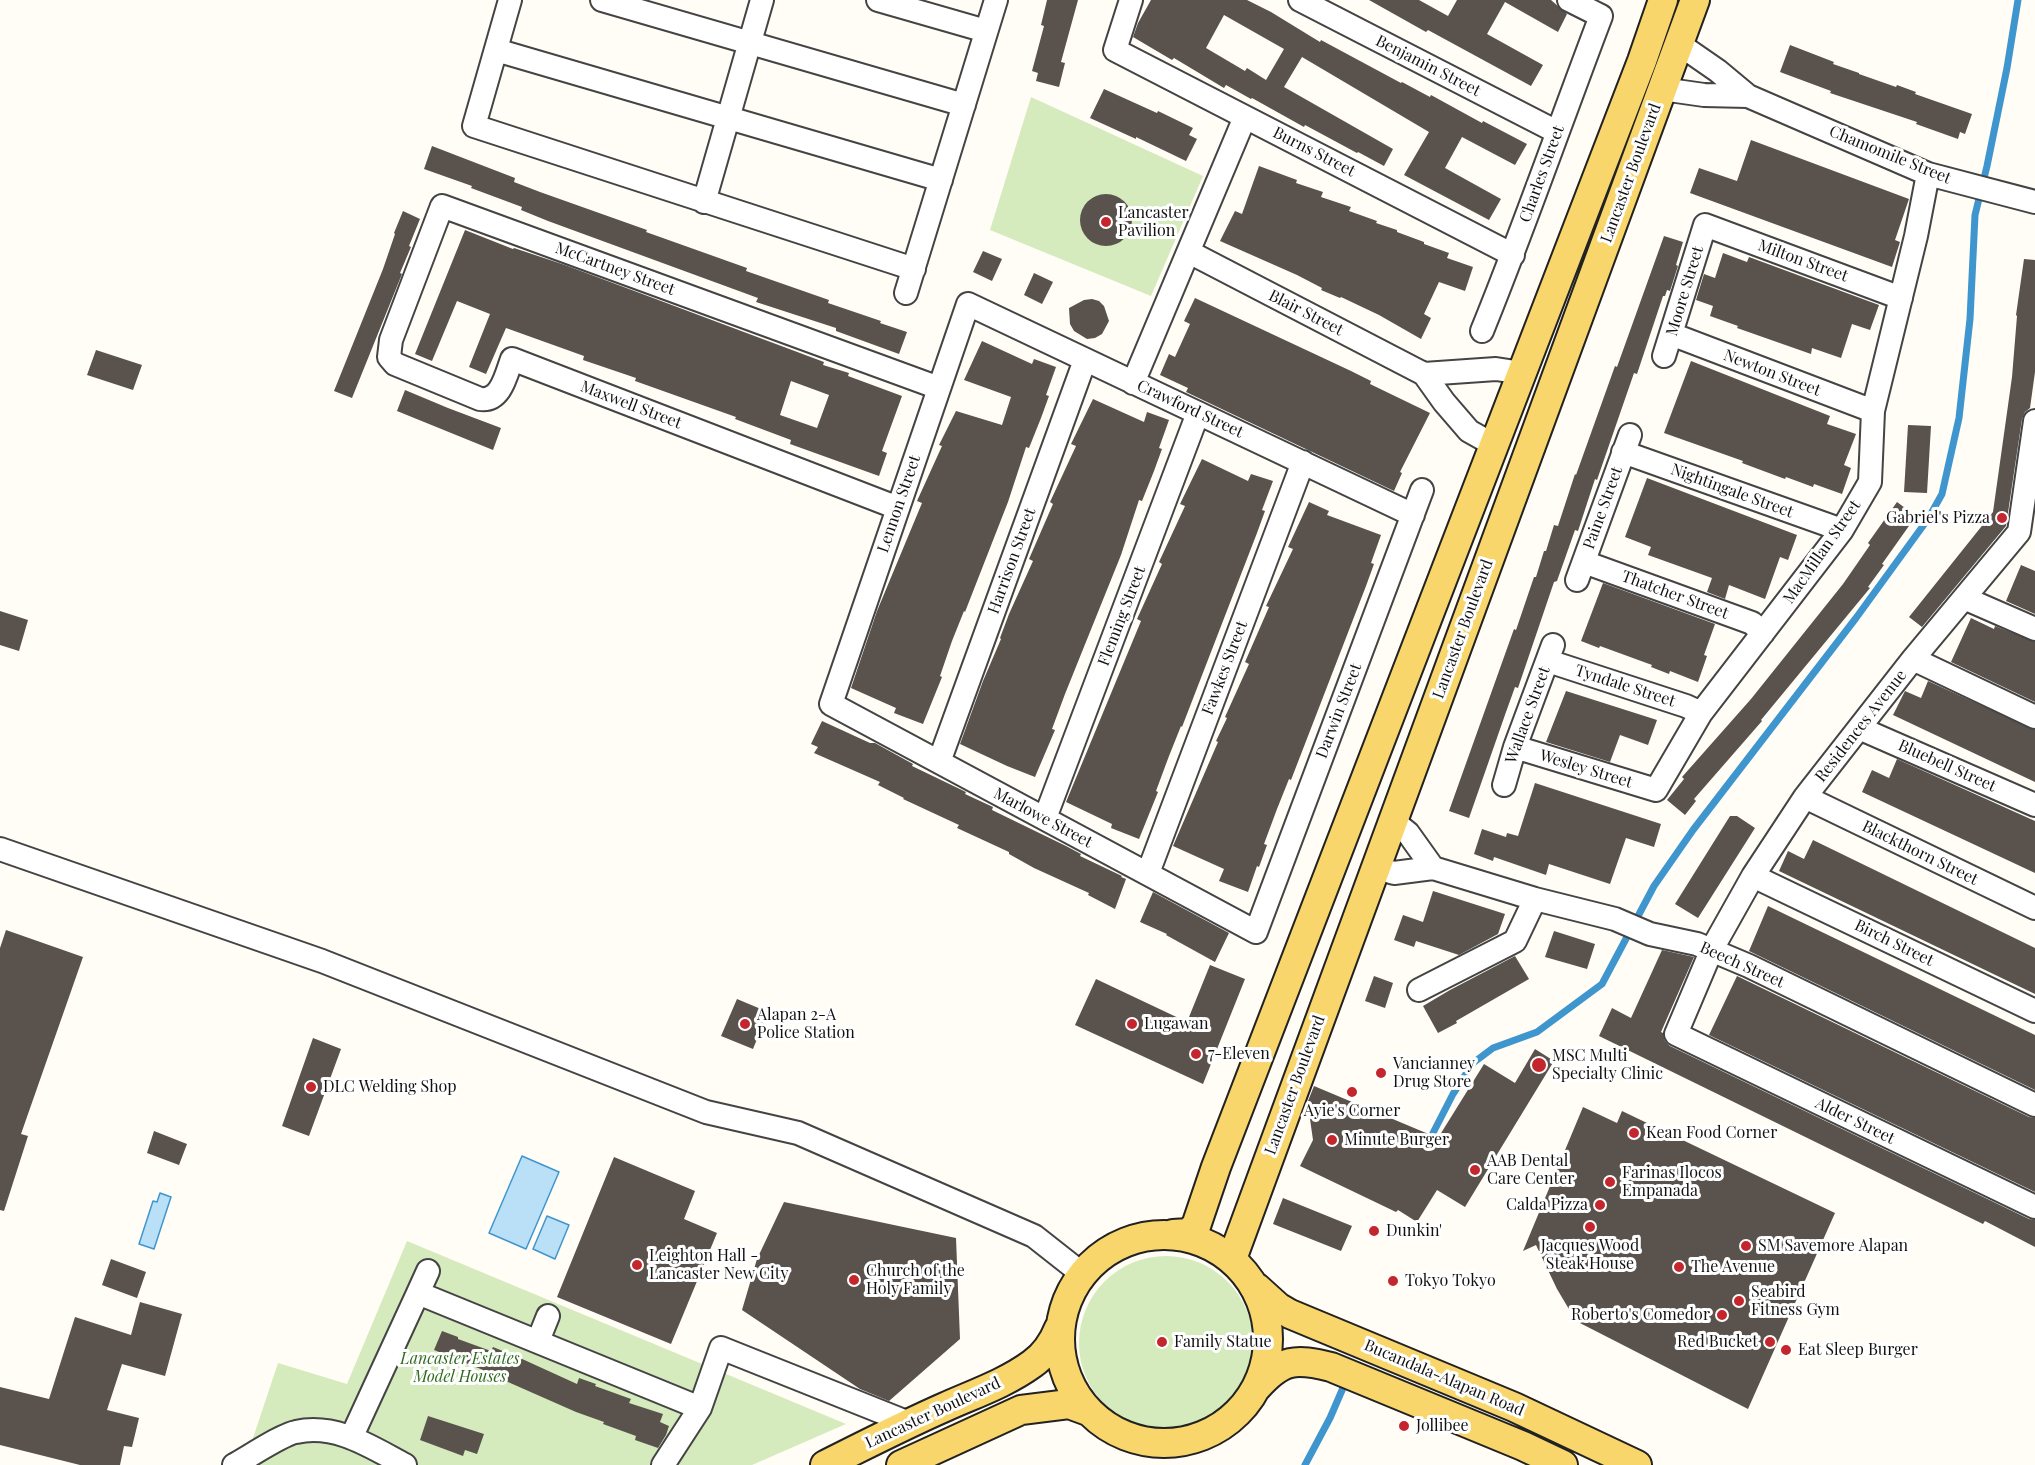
<!DOCTYPE html>
<style>
body{margin:0}
canvas{display:block;background:#fffdf5}
</style>
<canvas width="2035" height="1465"></canvas>
<script>
const c = document.querySelector('canvas').getContext('2d');
c.lineJoin = 'round';
function fill(path, color) { c.fillStyle = color; c.fill(path, 'evenodd'); }
function trace(path, color, width, dash) { c.strokeStyle = color; c.lineWidth = width; c.lineCap = dash ? 'butt' : 'round'; c.setLineDash(dash || []); c.stroke(path); }
function label(font, color, halo, rows, align = 'center') {
  c.font = font + ' "Playfair Display",serif'; c.lineWidth = 6; c.setLineDash([]); c.textBaseline = 'middle'; c.strokeStyle = halo; c.fillStyle = color; for (const [text, x, y, turn = 0] of rows) {
    c.save(); c.translate(x, y); c.rotate((+turn || 0) * Math.PI / 180); c.textAlign = isNaN(turn) ? turn : align; if (halo) c.strokeText(text, 0, 0); c.fillText(text, 0, 0); c.restore();
  }
}
const green = new Path2D(`
 M1031 97 1203 176 1151 296 990 230Z
 M407 1241 846 1424 752 1465H244L278 1363 347 1384Z
 M1079 1343a87 87 0 1 1 174 0a87 87 0 1 1-174 0Z`);
const water = new Path2D(`
 M522 1156 559 1172 526 1249 489 1233Z
 M160 1193 171 1197 154 1249 139 1244 153 1201 157 1202Z
 M547 1216 569 1225 555 1259 533 1249Z`);
const stream = new Path2D(`
 M1433 1133 1453 1094 1473 1063 1493 1048 1537 1032 1602 984 1654 886 1693 830 1856 618 1928 519 1942 494 1959 418 1970 319 1975 215 1987 166 2007 68 2018 0
 M1305 1465 1330 1418 1346 1381`);
const building = new Path2D(`
 M1047 0H1078L1061 62 1065 63 1059 87 1036 81 1038 73 1032 71 1044 26 1041 25Z
 M1151 0H1247L1271 12 1320 42 1321 40 1401 83 1402 82 1430 97 1431 95 1482 123 1483 121 1527 144 1515 165 1462 137 1445 168 1501 199 1489 220 1404 175 1429 132 1302 57 1284 87 1393 149 1384 166 1358 152 1357 153 1305 125 1304 127 1252 98 1251 99 1226 85 1224 88 1174 58 1172 60 1133 37 1138 23ZM1224 15 1284 49 1266 80 1247 68 1245 71 1206 48Z
 M1369 0H1419L1448 16 1457 0H1551L1567 14 1558 32 1505 2 1487 34 1543 65 1531 86 1428 30 1426 32Z
 M1790 45 1834 62 1833 64 1859 73V74L1896 87 1897 85 1916 92 1915 94 1972 114 1965 134 1960 132 1958 139 1916 124 1917 122 1830 93 1831 91 1780 72Z
 M1104 89 1157 113 1158 111 1193 128 1189 135 1197 139 1186 161 1136 137V139L1090 118Z
 M1751 140 1909 199 1895 240 1900 242 1892 267 1690 193 1699 168 1737 181Z
 M432 146 515 178 514 182 540 192 647 230 646 232 747 268 746 271 829 300 828 303 881 321 880 323 907 332 899 354 836 331V328L756 302 758 298 548 221 521 210 522 207 471 188 472 186 424 169Z
 M1259 166 1297 180 1296 183 1323 192 1321 197 1351 207 1349 211 1377 221 1376 223 1397 230V232L1424 242V244L1449 253 1447 258 1473 267 1465 291 1439 282 1424 314 1431 318 1421 339 1379 315 1341 297 1340 298 1321 290 1322 288 1297 275 1220 241 1235 211 1242 214Z
 M1080 220a26 26 0 1 1 52 0a26 26 0 1 1-52 0Z
 M403 211 420 219 409 246 411 247 400 273 402 274 352 398 334 391 383 269 395 234 394 233Z
 M465 230 513 249 514 248 565 265 824 362 823 365 849 373 848 376 902 396 882 451 887 453 879 476 790 444 791 440 735 419 736 417 635 381 636 378 583 360 584 356 506 328 486 374 469 367 490 314 457 301 432 361 415 354ZM791 381 829 395 817 428 780 415Z
 M1664 236 1683 242 1676 265 1678 266 1670 291 1667 290 1665 296H1663L1637 374 1634 373 1597 480 1595 479 1578 531 1575 530 1557 581 1554 582 1518 688 1515 687 1506 712 1469 818 1449 811 1514 629 1516 630 1534 577H1536L1544 551H1546L1554 525 1558 526 1575 474 1576 475 1615 366 1617 367Z
 M983 251 1002 259 992 281 973 272Z
 M1723 253 1747 262 1749 257 1879 305 1870 330 1852 324 1841 358 1812 348 1811 354 1737 328 1738 326 1710 316 1713 306 1696 300 1704 274 1715 278Z
 M2024 259 2035 260V372L2030 408 2025 412 2022 419 2006 526 1922 627 1909 617 1993 512 2012 377 2017 316 2016 315Z
 M1034 273 1053 282 1042 304 1024 295Z
 M1195 298 1351 371 1371 381 1370 384 1430 413 1400 472 1402 473 1394 491 1186 392 1188 388 1160 375 1169 354 1175 357 1190 324 1184 321Z
 M1092 299 1099 301 1104 306 1109 321 1102 334 1095 338 1087 339 1074 331 1070 324 1069 308 1084 300Z
 M982 341 1032 364 1034 359 1056 367 1046 395 1049 396 1041 418 1029 448 1026 447 1008 502 965 612 964 611 952 641 940 676 942 677 923 724 894 713 896 708 851 688 877 611 922 503 917 501 942 446 939 445 956 411 1002 425 1011 397 964 380Z
 M96 350 142 365 133 390 87 375Z
 M1691 361 1830 416 1827 424 1856 434 1844 465 1851 468 1842 494 1814 484 1813 487 1786 477 1785 479 1742 463 1743 461 1664 433Z
 M405 390 448 408 501 428 493 450 397 411Z
 M1093 399 1144 422 1147 412 1169 420 1159 448 1162 449 1154 471 1142 501 1139 500 1121 555 1065 694 1052 729 1055 730 1035 777 1007 766 960 744 983 681 1001 639 1000 638 1009 614 1033 561 1029 559 1053 504 1050 502 1076 446 1071 444Z
 M1908 425 1931 426 1927 493 1904 492Z
 M1202 459 1248 481 1251 474 1273 481 1262 510 1265 511 1257 533 1182 727 1181 726 1169 756 1156 791 1158 792 1139 839 1111 828 1112 824 1066 802 1141 621 1137 619 1162 564 1159 562 1185 506 1180 504Z
 M1647 478 1797 535 1788 560 1780 557 1765 599 1729 585 1725 599 1707 592 1712 578 1648 555 1651 547 1625 537Z
 M1309 502 1329 511 1327 515 1381 535 1371 563 1374 564 1366 586 1291 780 1289 779 1277 809 1264 844 1267 845 1259 867 1257 866 1248 892 1219 881 1224 869 1173 846 1218 742 1216 741 1227 718 1225 717 1249 664 1245 662 1269 607 1266 606 1293 549 1288 547Z
 M1897 502 1916 516 1882 564 1884 565 1868 587 1870 588 1761 720 1762 721 1694 799 1696 801 1685 815 1667 800 1684 779 1682 777 1751 699 1843 584 1870 545 1868 543Z
 M2021 565 2035 571V614L2006 601Z
 M1603 583 1715 624 1704 655 1707 656 1698 682 1670 671 1669 674 1651 667 1652 665 1600 646 1599 648 1581 641Z
 M0 611 28 620 19 651 0 645Z
 M1971 618 1994 629 1995 626 2035 642V702L1951 662Z
 M1928 681 2035 730V782L1893 715 1905 691 1921 698Z
 M1566 691 1657 720 1648 745 1620 735 1610 762 1546 742Z
 M822 721 870 743H875L913 764 912 766 966 792 965 794 993 807 992 810 1066 846 1081 854 1080 856 1122 876 1121 877 1126 879 1115 909 1088 895 1089 893 1034 868 1009 854V852L957 828 959 825 903 799 904 798 878 785 880 782 814 753 818 747 811 744Z
 M1897 759 2035 821V873L1862 792 1872 770 1889 778Z
 M1535 783 1661 824 1654 847 1626 838 1610 884 1549 864 1546 875 1494 857 1493 861 1474 854 1482 829 1506 837 1507 833 1518 836Z
 M1730 816H1737L1755 828 1698 918 1675 904Z
 M1813 840 2035 948V994L1779 871 1788 851 1804 859Z
 M1433 891 1505 914 1498 934 1459 955 1416 941 1414 947 1394 940 1403 915 1423 922Z
 M1153 892 1229 933 1215 962 1166 935 1167 934 1140 922Z
 M1768 906 2035 1035V1090L1749 951Z
 M6 930 83 957 21 1134 28 1136 4 1211 0 1210V948Z
 M1554 931 1595 944 1587 969 1545 957Z
 M1662 950 1694 957 1661 1032 1663 1033 1665 1041 1670 1046 2029 1219 2035 1220V1247L1985 1221 1983 1224 1599 1036 1612 1008 1631 1018Z
 M1515 956 1529 979 1456 1021 1457 1023 1438 1033 1423 1006 1450 990Z
 M1210 965 1245 979 1203 1084 1075 1025 1096 979 1187 1022Z
 M1374 976 1393 983 1385 1008 1365 1001Z
 M1737 976 2029 1117 2035 1118V1192L1709 1035Z
 M737 999 768 1012 753 1049 721 1036Z
 M313 1038 341 1049 309 1136 282 1126Z
 M1535 1049 1554 1061 1465 1207 1437 1190 1417 1222 1398 1210 1396 1212 1300 1166 1313 1140 1310 1119 1302 1116 1314 1086 1438 1138 1484 1064 1515 1083Z
 M1583 1107 1617 1123 1622 1111 1835 1213 1748 1409 1576 1321 1557 1289 1536 1245 1523 1251Z
 M154 1131 187 1144 179 1165 147 1153Z
 M614 1157 695 1191 684 1219 717 1233 671 1344 557 1297Z
 M1283 1198 1352 1226 1341 1251 1273 1224Z
 M784 1202 956 1238 960 1339 889 1401 860 1389 742 1310 757 1259Z
 M111 1259 146 1272 137 1298 102 1285Z
 M140 1302 182 1314 165 1376 122 1364 107 1410 139 1418 132 1447 124 1446 120 1465H80L0 1445V1387L49 1399 75 1317 131 1335Z
 M442 1331 458 1337V1339L491 1351 493 1347 520 1358 577 1384 579 1378 596 1384 595 1386 631 1399 629 1403 663 1414 660 1422 669 1426 666 1435 658 1448 635 1440 636 1436 603 1424 604 1422 576 1412 483 1371V1370L434 1350Z
 M428 1416 484 1434 477 1454 465 1450 463 1456 420 1440Z`);
const minor = new Path2D(`
 M510 0 474 126 914 269
 M602 0 964 105
 M878 0 986 31
 M1131 0 1115 50 1513 255
 M1300 0 1557 132
 M1679 44 1718 71 1748 96 1928 174 2035 202
 M496 50 941 180
 M1662 89 1704 95 1748 96
 M704 202 762 0
 M1189 252 1424 374 1444 402 1469 431 1494 445
 M906 293 996 0
 M1482 331C1524 228 1561 121 1601 16L1569 0
 M1671 334 1873 411
 M1664 356 1705 225 1901 298
 M1424 374 1496 369 1522 373
 M1133 383 1245 117
 M2035 421 2019 532 1913 659 1805 797 1753 876 1712 949 1676 1034 2035 1207
 M1623 452 1842 530
 M898 508 512 359C506 375 501 402 480 399L395 364 389 357 391 340 442 206 939 388
 M1413 515 968 304 831 704 1256 932 1422 490
 M1584 562 1752 623 1763 633
 M1577 580 1630 435
 M1964 598 2035 629
 M1913 659 2035 717
 M1548 661 1686 706 1701 713
 M1859 728 2035 805
 M1515 747 1656 790 1701 713 1842 530 1870 482 1873 411 1916 236 1928 174
 M939 762 1085 360
 M1504 785 1515 747 1553 645
 M1805 797 2035 908
 M1045 818 1198 413
 M0 849 322 961 706 1112 798 1133 1034 1236 1081 1273
 M1376 868 1394 873 1433 868 1408 833 1393 821
 M1433 868 1535 899 1615 919 1650 934 1697 944 1749 966 2035 1105
 M1148 873 1303 462
 M1753 876 2035 1011
 M1419 990 1515 941 1535 899
 M418 1293 428 1271
 M538 1341 548 1316
 M352 1436 418 1293 700 1408
 M234 1465C247 1458 283 1434 296 1432 336 1423 371 1447 405 1465
 M663 1465 700 1408 721 1348 909 1423`);
const major = new Path2D(`
 M1173 1234 1188 1233 1196 1226 1216 1167 1642 61 1663 0
 M1060 1339a104 104 0 1 1 208 0a104 104 0 1 1-208 0Z
 M1232 1259 1695 0
 M1257 1288 1278 1307 1290 1314 1514 1407 1637 1465
 M1257 1387C1282 1359 1295 1358 1331 1367L1523 1446 1563 1465
 M825 1465C865 1445 904 1425 945 1407 974 1394 1006 1383 1032 1364 1045 1355 1053 1343 1059 1328
 M901 1465 1021 1410 1069 1404 1088 1411`);
const markers = [
 [1106,222,6,"#c4262e"],
 [2002,518,6,"#c4262e"],
 [745,1024,6,"#c4262e"],
 [1132,1024,6,"#c4262e"],
 [1196,1054,6,"#c4262e"],
 [1539,1065,8,"#c4262e"],
 [1381,1073,6,"#c4262e"],
 [311,1087,6,"#c4262e"],
 [1352,1092,6,"#c4262e"],
 [1634,1133,6,"#c4262e"],
 [1332,1140,6,"#c4262e"],
 [1475,1170,6,"#c4262e"],
 [1610,1182,6,"#c4262e"],
 [1600,1205,6,"#c4262e"],
 [1590,1227,6,"#c4262e"],
 [1374,1231,6,"#c4262e"],
 [1746,1246,6,"#c4262e"],
 [637,1265,6,"#c4262e"],
 [1679,1267,6,"#c4262e"],
 [854,1280,6,"#c4262e"],
 [1393,1281,6,"#c4262e"],
 [1739,1301,6,"#c4262e"],
 [1722,1315,6,"#c4262e"],
 [1162,1342,6,"#c4262e"],
 [1770,1342,6,"#c4262e"],
 [1786,1350,6,"#c4262e"],
 [1404,1426,6,"#c4262e"]
];
const streetNames = [
 ["Benjamin Street",1428,66,27],
 ["Burns Street",1314,152,27],
 ["Chamomile Street",1890,155,22],
 ["Lancaster Boulevard",1631,173,-70],
 ["Charles Street",1542,174,-70],
 ["Milton Street",1803,261,20],
 ["McCartney Street",615,269,20],
 ["Moore Street",1685,291,-73],
 ["Blair Street",1306,313,27],
 ["Newton Street",1772,373,21],
 ["Maxwell Street",631,405,21],
 ["Crawford Street",1190,409,25],
 ["Nightingale Street",1732,491,20],
 ["Lennon Street",899,504,-71],
 ["Paine Street",1603,508,-70],
 ["MacMillan Street",1822,552,-55],
 ["Harrison Street",1012,561,-70],
 ["Thatcher Street",1675,595,20],
 ["Fleming Street",1122,616,-69],
 ["Lancaster Boulevard",1463,629,-70],
 ["Fawkes Street",1225,668,-69],
 ["Tyndale Street",1625,686,18],
 ["Darwin Street",1339,711,-69],
 ["Wallace Street",1528,715,-70],
 ["Residences Avenue",1861,726,-52],
 ["Bluebell Street",1947,766,24],
 ["Wesley Street",1586,769,17],
 ["Marlowe Street",1043,818,28],
 ["Blackthorn Street",1920,853,26],
 ["Birch Street",1894,943,26],
 ["Beech Street",1742,965,24],
 ["Lancaster Boulevard",1295,1085,-70],
 ["Alder Street",1855,1121,26],
 ["Bucandala-Alapan Road",1444,1378,23],
 ["Lancaster Boulevard",933,1413,-25]
];
const poiNames = [
 ["Lancaster",1118,213],
 ["Pavilion",1118,231],
 ["Gabriel's Pizza",1990,518,"right"],
 ["Alapan 2-A",757,1015],
 ["Police Station",757,1033],
 ["Lugawan",1144,1024],
 ["7-Eleven",1208,1054],
 ["MSC Multi",1552,1056],
 ["Specialty Clinic",1552,1074],
 ["Vancianney",1393,1064],
 ["Drug Store",1393,1082],
 ["DLC Welding Shop",323,1087],
 ["Ayie's Corner",1352,1111,"center"],
 ["Kean Food Corner",1646,1133],
 ["Minute Burger",1344,1140],
 ["AAB Dental",1487,1161],
 ["Care Center",1487,1179],
 ["Farinas Ilocos",1622,1173],
 ["Empanada",1622,1191],
 ["Calda Pizza",1588,1205,"right"],
 ["Dunkin'",1386,1231],
 ["Jacques Wood",1590,1246,"center"],
 ["Steak House",1590,1264,"center"],
 ["SM Savemore Alapan",1758,1246],
 ["Leighton Hall -",649,1256],
 ["Lancaster New City",649,1274],
 ["The Avenue",1691,1267],
 ["Church of the",866,1271],
 ["Holy Family",866,1289],
 ["Tokyo Tokyo",1405,1281],
 ["Seabird",1751,1292],
 ["Fitness Gym",1751,1310],
 ["Roberto's Comedor",1710,1315,"right"],
 ["Family Statue",1174,1342],
 ["Red Bucket",1758,1342,"right"],
 ["Eat Sleep Burger",1798,1350],
 ["Jollibee",1416,1426]
];
const parkNames = [
 ["Lancaster Estates",460,1359],
 ["Model Houses",460,1377]
];
fill(green, '#d5ebbd');
fill(water, '#b9e0f7');
trace(water, '#3f96cf', 1.5);
trace(stream, '#3f96cf', 7);
fill(building, '#5a524d');
trace(minor, '#444', 26);
trace(major, '#222', 32);
trace(minor, '#fff', 22);
trace(major, '#f9d66b', 28);
for (const [x, y, r, color] of markers) { const dot = new Path2D(); dot.arc(x, y, r, 0, 2 * Math.PI); c.fillStyle = color; c.fill(dot); trace(dot, '#fff', 2); }
label('16px', '#111', '#fff', streetNames);
label('16px', '#111', '#fff', poiNames, 'left');
label('italic 16px', '#2f6b1f', '#fff', parkNames);
</script>
